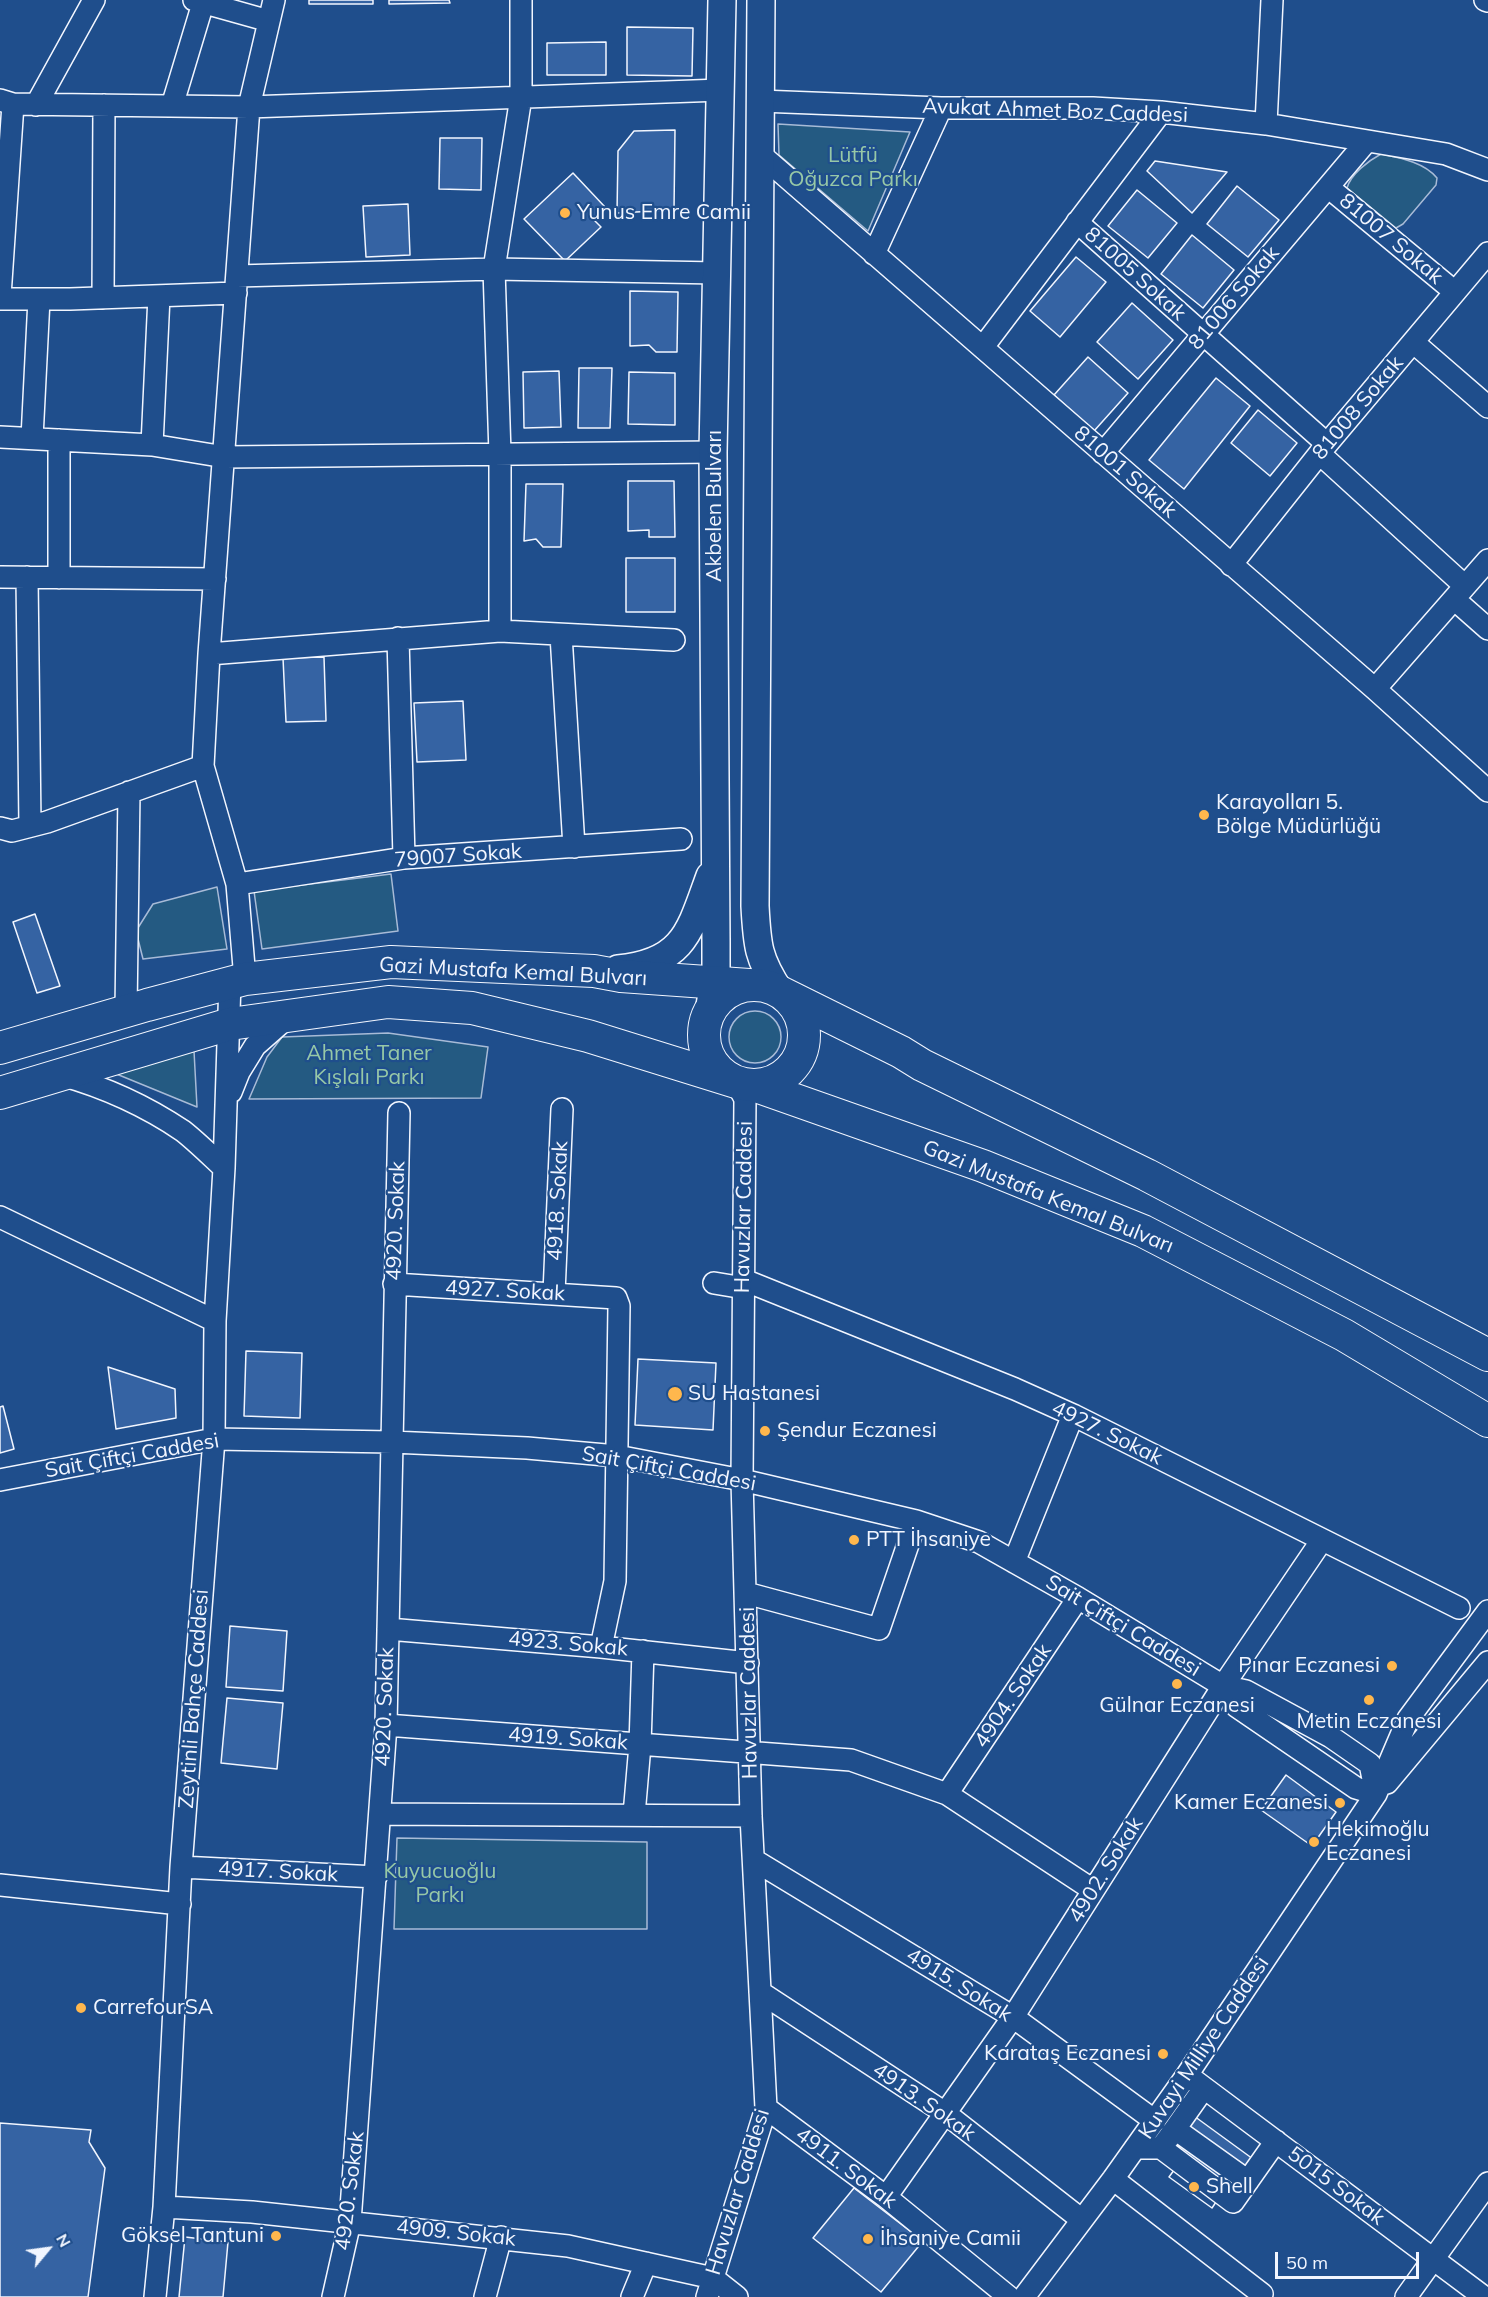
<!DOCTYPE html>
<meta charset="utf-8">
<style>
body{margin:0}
#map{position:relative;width:1488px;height:2297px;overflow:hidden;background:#1f4e8c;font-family:Mulish,sans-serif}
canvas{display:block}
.north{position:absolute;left:18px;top:2219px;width:60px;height:60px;-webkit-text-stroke:4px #1f4e8c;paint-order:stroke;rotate:61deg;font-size:16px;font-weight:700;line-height:24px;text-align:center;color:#f2f6ff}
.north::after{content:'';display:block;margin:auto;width:21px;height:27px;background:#f2f6ff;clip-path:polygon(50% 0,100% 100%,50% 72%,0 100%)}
.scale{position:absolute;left:1275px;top:2252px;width:144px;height:27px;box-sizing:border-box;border:3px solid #f2f6ff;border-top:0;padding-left:8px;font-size:18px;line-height:21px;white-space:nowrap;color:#f2f6ff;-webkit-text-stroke:4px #1f4e8c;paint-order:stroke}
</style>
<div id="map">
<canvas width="1488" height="2297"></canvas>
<div class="north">N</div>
<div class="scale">50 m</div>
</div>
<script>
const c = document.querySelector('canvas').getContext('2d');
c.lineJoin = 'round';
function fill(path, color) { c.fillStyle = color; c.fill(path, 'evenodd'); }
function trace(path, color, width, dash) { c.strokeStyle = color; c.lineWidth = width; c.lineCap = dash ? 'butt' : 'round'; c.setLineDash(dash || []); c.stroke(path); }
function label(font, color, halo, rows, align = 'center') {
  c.font = font + ' Mulish,sans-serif'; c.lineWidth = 4.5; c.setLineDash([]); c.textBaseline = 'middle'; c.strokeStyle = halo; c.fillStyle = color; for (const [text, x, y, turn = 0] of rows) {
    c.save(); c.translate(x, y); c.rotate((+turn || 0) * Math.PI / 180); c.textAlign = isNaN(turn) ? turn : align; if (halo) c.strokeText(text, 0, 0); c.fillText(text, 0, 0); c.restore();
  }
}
const green = new Path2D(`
 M778 124 910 132 868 231 779 155Z
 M1381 154C1400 158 1424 162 1437 178L1436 185 1403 224 1396 228 1347 188C1351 174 1368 161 1381 154Z
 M391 874 398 931 262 949 254 891Z
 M217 887 227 949 143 959 136 931 153 904Z
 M729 1037a26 26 0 1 1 52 0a26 26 0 1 1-52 0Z
 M388 1033 488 1047 481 1098 249 1099 267 1057 282 1037Z
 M194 1051 197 1107 114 1073Z
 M397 1838 647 1842V1929H394Z`);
const building = new Path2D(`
 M309 0H373V4H309Z
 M389 0H449L450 3 389 4Z
 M627 27 693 28 692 76 627 75Z
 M606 42V75H547V43Z
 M675 130 674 210 617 213 618 151 634 131Z
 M440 138H482L481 190 439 189Z
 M1155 161 1227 172 1192 213 1147 171Z
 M573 173 605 207 593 219 601 227 565 261 524 219Z
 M1237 186 1279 220 1248 257 1207 224Z
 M1137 190 1177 223 1148 258 1108 226Z
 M408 204 410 255 366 257 363 206Z
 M1192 235 1234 270 1203 308 1161 274Z
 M1076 257 1106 282 1060 337 1030 311Z
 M630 291 678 292 677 352H656L649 345 630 346Z
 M1132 303 1173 340 1138 379 1097 342Z
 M1088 357 1128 393 1094 431 1054 395Z
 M579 368H612L610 428H578Z
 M559 371 561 427 524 428 523 372Z
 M629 372 675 373V425L628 424Z
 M1216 378 1250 406 1184 489 1149 460Z
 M1258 410 1297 443 1270 476 1231 443Z
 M628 481H674L675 537H649V530L628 531Z
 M526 484H563L561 547H543L536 539 524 541Z
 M626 558H675V612H626Z
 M324 657 326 721 286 722 283 658Z
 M463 701 466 760 417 762 414 703Z
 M35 914 60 986 37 993 13 922Z
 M246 1351 302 1353 300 1418 244 1416Z
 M638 1359 716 1363 713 1430 635 1425Z
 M108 1367 175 1389 176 1418 116 1429Z
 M3 1406 14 1449 0 1453V1407Z
 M230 1626 287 1631 283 1691 226 1687Z
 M227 1698 283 1703 277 1769 221 1763Z
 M1286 1775 1336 1812 1312 1846 1261 1810Z
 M1194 2116 1264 2167 1218 2199 1212 2208 1169 2177 1177 2166 1164 2157Z
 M0 2123 91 2130 89 2142 105 2168 88 2297H0Z
 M1177 2166 1218 2199 1212 2208 1169 2177Z
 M854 2188 923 2241 881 2292 813 2238Z
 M185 2237 228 2242 223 2297H179Z`);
const minor = new Path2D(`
 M194 0 269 21
 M1485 0 1488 1
 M0 100 13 104 249 107 721 90
 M760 101 941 108H1093L1161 112 1266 124 1446 154 1488 170
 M36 105 94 0
 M172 106 204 0
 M1266 124 1272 0
 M760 154 1375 689 1488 791
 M1328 187 1455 292
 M1077 222 1327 444
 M874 254 941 108
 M237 276 494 269 718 273
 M0 296 13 104
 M103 298 104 105
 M0 299H70L236 293
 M1413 342 1488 407
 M983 347 1161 112
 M0 437 152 445 225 457 713 452
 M32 438 39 299
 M152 445 159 296
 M1103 453 1366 142
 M1320 454 1465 586
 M1231 565 1327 444 1488 253
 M0 577 215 579
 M27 577 30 826
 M59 578V440
 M1454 599 1488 629
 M500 631V454L494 269 521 97V0
 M561 635 574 847
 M398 638 404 858
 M209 654 500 631 674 640
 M1375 689 1488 560
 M0 828 12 831 47 822 203 766
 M237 884 404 858 681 839
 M245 979 237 884 203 766 209 654 249 107 274 0
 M126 1011 129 792
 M61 1075C104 1087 146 1106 183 1131 197 1142 211 1156 224 1168
 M231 1092 239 1072 255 1046 289 1016
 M0 1217 215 1321
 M744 1280 1015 1389 1073 1415 1459 1608
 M714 1283 744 1288
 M394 1284 616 1298 619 1306 615 1581 601 1647
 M554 1293 562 1109
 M0 1480 214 1439 392 1442 527 1448 617 1456 742 1480 916 1521 979 1542 1078 1598 1223 1686 1246 1691 1331 1737 1370 1764 1376 1794
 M1014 1562 1073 1415
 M746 1593 879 1629 916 1521
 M388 1629 601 1647 748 1663
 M1223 1686 1236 1706 1356 1788 1376 1794
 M386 1725 851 1760 947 1794 1093 1890
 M1387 1783 1488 1662
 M947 1794 1078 1598
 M380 1814 751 1816
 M634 1815 640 1745 643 1651
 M754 1860 1013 2017 1155 2121
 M181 1867 376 1877
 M0 1885 180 1904
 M760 1992 945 2113 1082 2220
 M1187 2075 1484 2297
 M766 2108 886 2197 1009 2297
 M1175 2129 1204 2088
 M1135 2148H1161L1233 2202 1276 2141
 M1161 2148 1175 2129 1248 2181
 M1113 2179 1262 2294 1261 2297
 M886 2197 1013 2017 1223 1686 1322 1540
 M164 2207 252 2212 568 2246 713 2278 737 2297
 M155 2297 164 2207 181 1867 214 1439 215 1321 224 1168 230 981
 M333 2297 350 2222 386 1725 399 1113
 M485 2297 501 2237
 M632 2297 646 2263
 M707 2297 766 2108 751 1816 742 1480 745 1099 736 1082
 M1024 2297 1113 2179 1187 2075 1376 1794 1408 1719 1488 1611
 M1406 2297 1488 2183`);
const major = new Path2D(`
 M761 0 755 906C757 945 758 959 780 992
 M618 969C684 963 690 931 710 876
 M709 1012 716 968V942L713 452 722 0`);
const highway = new Path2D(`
 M704 1035a50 50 0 1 1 100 0a50 50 0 1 1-100 0Z
 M780 992 901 1052 922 1065 1147 1175 1488 1355
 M0 1048 147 1005 245 979 391 962 594 971 621 976 749 985
 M753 1085 983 1166 1143 1231 1344 1335 1488 1421
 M0 1093 230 1024 388 1002 472 1008 588 1036 736 1082`);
const markers = [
 [565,213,6,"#ffb74d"],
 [1204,815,6,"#ffb74d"],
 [675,1394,8,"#ffb74d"],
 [765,1431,6,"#ffb74d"],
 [854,1540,6,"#ffb74d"],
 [1392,1666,6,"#ffb74d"],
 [1177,1684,6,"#ffb74d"],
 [1369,1700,6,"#ffb74d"],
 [1340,1803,6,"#ffb74d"],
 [1314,1842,6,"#ffb74d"],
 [81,2008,6,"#ffb74d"],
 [1163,2054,6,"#ffb74d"],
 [1194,2187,6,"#ffb74d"],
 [276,2236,6,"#ffb74d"],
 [868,2239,6,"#ffb74d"]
];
const streetNames = [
 ["Avukat Ahmet Boz Caddesi",1055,111,2],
 ["81007 Sokak",1391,239,40],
 ["81005 Sokak",1135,274,42],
 ["81006 Sokak",1234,298,-50],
 ["81008 Sokak",1358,408,-50],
 ["81001 Sokak",1125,472,41],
 ["Akbelen Bulvarı",715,506,-90],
 ["79007 Sokak",458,856,-4],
 ["Gazi Mustafa Kemal Bulvarı",513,972,3],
 ["Gazi Mustafa Kemal Bulvarı",1048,1197,22],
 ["4918. Sokak",558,1201,-87],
 ["Havuzlar Caddesi",744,1207,-89],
 ["4920. Sokak",396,1221,-88],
 ["4927. Sokak",505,1291,3],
 ["4927. Sokak",1107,1433,26],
 ["Sait Çiftçi Caddesi",132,1456,-10],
 ["Sait Çiftçi Caddesi",669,1469,10],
 ["Sait Çiftçi Caddesi",1123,1626,31],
 ["4923. Sokak",568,1644,5],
 ["Havuzlar Caddesi",749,1693,-91],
 ["4904. Sokak",1013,1696,-56],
 ["Zeytinli Bahçe Caddesi",194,1699,-86],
 ["4920. Sokak",385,1707,-88],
 ["4919. Sokak",568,1739,4],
 ["4902. Sokak",1106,1870,-58],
 ["4917. Sokak",278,1872,3],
 ["4915. Sokak",959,1985,32],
 ["Kuvayi Milliye Caddesi",1204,2048,-56],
 ["4913. Sokak",924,2102,35],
 ["4911. Sokak",846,2168,37],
 ["5015 Sokak",1336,2186,37],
 ["4920. Sokak",350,2191,-83],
 ["Havuzlar Caddesi",738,2192,-73],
 ["4909. Sokak",456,2233,6]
];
const parkNames = [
 ["Lütfü",853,156],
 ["Oğuzca Parkı",853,180],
 ["Ahmet Taner",369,1054],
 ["Kışlalı Parkı",369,1078],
 ["Kuyucuoğlu",440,1872],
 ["Parkı",440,1896]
];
const poiNames = [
 ["Yunus Emre Camii",577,213],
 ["Karayolları 5.",1216,803],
 ["Bölge Müdürlüğü",1216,827],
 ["SU Hastanesi",688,1394],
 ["Şendur Eczanesi",777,1431],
 ["PTT İhsaniye",866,1540],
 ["Pınar Eczanesi",1380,1666,"right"],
 ["Gülnar Eczanesi",1177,1706,"center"],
 ["Metin Eczanesi",1369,1722,"center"],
 ["Kamer Eczanesi",1328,1803,"right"],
 ["Hekimoğlu",1326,1830],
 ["Eczanesi",1326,1854],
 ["CarrefourSA",93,2008],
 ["Karataş Eczanesi",1151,2054,"right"],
 ["Shell",1206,2187],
 ["Göksel Tantuni",264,2236,"right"],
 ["İhsaniye Camii",880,2239]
];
fill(green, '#245a82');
trace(green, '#a8bbd7', 1.5);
fill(building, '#3563a3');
trace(building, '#f2f6ff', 1.5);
trace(minor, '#f2f6ff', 24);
trace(major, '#f2f6ff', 30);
trace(highway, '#f2f6ff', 34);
trace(minor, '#1f4e8c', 21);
trace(major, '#1f4e8c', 27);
trace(highway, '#1f4e8c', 32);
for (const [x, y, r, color] of markers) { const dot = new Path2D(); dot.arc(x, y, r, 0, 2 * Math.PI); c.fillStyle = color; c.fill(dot); trace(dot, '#1f4e8c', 2); }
label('21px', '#f2f6ff', '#1f4e8c', streetNames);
label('21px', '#97c8a6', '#1f4e8c', parkNames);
label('21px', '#f2f6ff', '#1f4e8c', poiNames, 'left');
</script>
